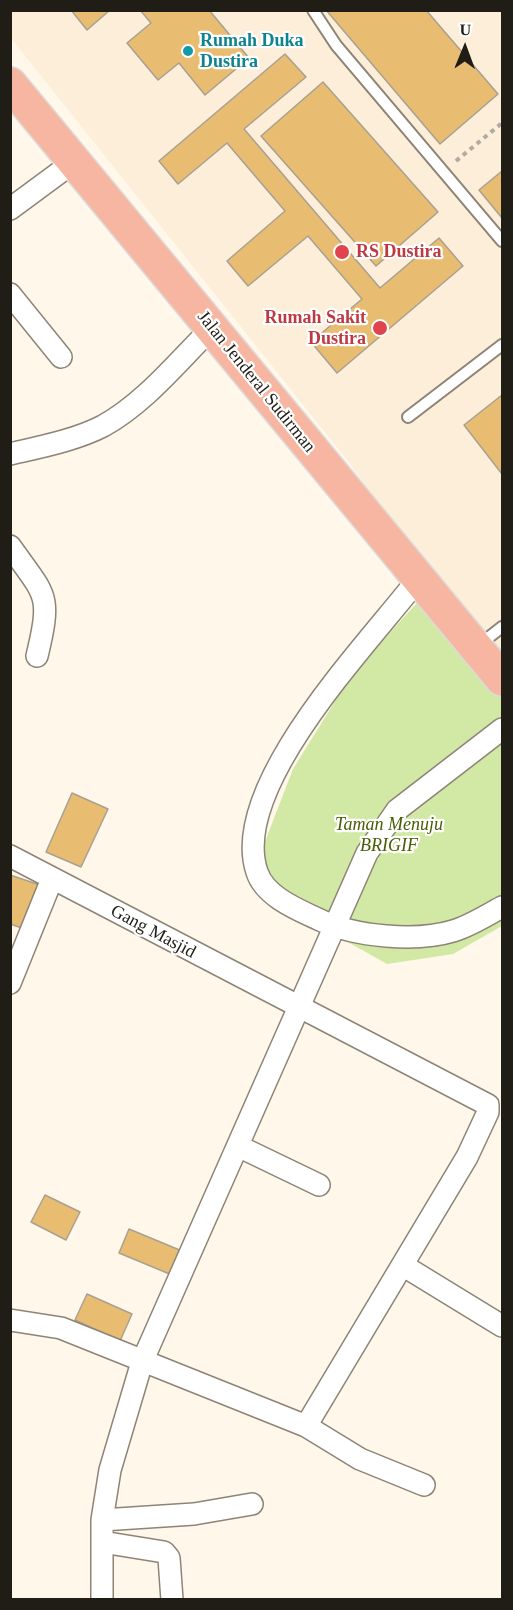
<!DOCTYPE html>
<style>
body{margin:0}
#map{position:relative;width:513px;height:1610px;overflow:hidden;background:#fff7ea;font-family:"Times New Roman",serif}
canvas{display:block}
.frame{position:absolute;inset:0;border:12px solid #201d17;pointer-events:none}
.north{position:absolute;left:435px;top:18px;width:60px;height:60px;-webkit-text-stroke:4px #fff;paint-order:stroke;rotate:1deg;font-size:16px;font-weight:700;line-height:24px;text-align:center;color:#201d17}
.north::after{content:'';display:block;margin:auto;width:21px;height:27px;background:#201d17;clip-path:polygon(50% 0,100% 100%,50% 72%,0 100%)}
</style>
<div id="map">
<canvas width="513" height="1610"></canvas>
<div class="frame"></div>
<div class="north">U</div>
</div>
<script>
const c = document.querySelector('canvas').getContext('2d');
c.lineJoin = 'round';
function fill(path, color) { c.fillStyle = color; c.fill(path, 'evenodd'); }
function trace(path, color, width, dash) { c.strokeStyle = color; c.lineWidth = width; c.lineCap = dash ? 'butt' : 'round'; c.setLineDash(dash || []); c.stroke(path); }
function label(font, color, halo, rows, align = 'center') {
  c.font = font + ' "Times New Roman",serif'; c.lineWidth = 4.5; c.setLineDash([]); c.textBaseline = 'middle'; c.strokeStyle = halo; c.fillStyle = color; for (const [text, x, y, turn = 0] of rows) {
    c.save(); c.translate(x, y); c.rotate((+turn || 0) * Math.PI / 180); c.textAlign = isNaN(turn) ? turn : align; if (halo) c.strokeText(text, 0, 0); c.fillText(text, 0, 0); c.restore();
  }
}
const built = new Path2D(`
 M11 11H502V676L477 649 351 465 11 38Z`);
const green = new Path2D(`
 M424 595 502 690V926L453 954 387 964 262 894 261 852 293 769 350 677Z`);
const building = new Path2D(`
 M71 10H110L87 30Z
 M140 10H209L249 58 205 95 179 63 158 80 127 43 151 23Z
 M326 10H426L498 94 440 144Z
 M285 54 306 77 244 129 380 288 439 238 463 266 337 373 311 342 362 299 308 236 248 286 227 261 285 211 227 143 178 184 159 161Z
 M323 82 438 212 376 266 261 136Z
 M502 171V218L479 190Z
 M502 395V474L464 425Z
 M72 793 108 809 81 867 46 852Z
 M10 875 40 885 25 929 10 924Z
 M45 1195 80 1212 66 1240 31 1222Z
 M129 1229 182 1251 172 1275 119 1253Z
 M87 1294 132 1314 120 1341 75 1320Z`);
const path = new Path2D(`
 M456 161 502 123`);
const lane = new Path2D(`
 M313 10 336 45 502 241
 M408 417 502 345
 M479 645 502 627`);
const street = new Path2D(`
 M10 209 75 161
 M10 294 61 357
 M10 454C40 447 76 440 103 426 145 403 178 361 212 328
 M10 546C46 597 52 593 37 656
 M418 579C369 643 228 787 257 872 265 897 299 910 320 920 355 937 417 942 453 931 470 926 487 915 502 907
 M10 856 488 1105V1112L467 1157 306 1426
 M10 983 52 879
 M238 1146 319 1185
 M404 1266 502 1326
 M10 1320 61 1328 306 1426 360 1459 424 1485
 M102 1520 194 1514 252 1504
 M102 1542 164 1552 169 1558 172 1600
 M102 1600V1520L110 1470 142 1362 367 853 397 810 502 729`);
const primary = new Path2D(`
 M10 84 502 679`);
const markers = [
 [188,51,6,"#0f9aa8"],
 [342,252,8,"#e0444e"],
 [380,328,8,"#e0444e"]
];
const cultureNames = [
 ["Rumah Duka",200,41],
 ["Dustira",200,62]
];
const healthNames = [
 ["RS Dustira",356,252],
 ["Rumah Sakit",366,318,"right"],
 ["Dustira",366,339,"right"]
];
const streetNames = [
 ["Jalan Jenderal Sudirman",256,382,51],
 ["Gang Masjid",153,932,28]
];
const parkNames = [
 ["Taman Menuju",389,825],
 ["BRIGIF",389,846]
];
fill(built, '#fceed8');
fill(green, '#d1e9a5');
fill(building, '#e8bd72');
trace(building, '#a9a092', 1.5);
trace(lane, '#8d8476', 14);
trace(street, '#8d8476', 24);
trace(primary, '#dbdbda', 36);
trace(path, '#b0aa9f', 4, [4.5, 4.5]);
trace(lane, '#fff', 10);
trace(street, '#fff', 21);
trace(primary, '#f7b6a1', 33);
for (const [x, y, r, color] of markers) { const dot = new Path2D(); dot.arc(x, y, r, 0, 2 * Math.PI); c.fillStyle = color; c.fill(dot); trace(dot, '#fff', 2); }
label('bold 18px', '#0d838f', '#fff', cultureNames, 'left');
label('bold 18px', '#be3a42', '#fff', healthNames, 'left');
label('18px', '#201d17', '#fff', streetNames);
label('italic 18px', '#475e04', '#fff', parkNames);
</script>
